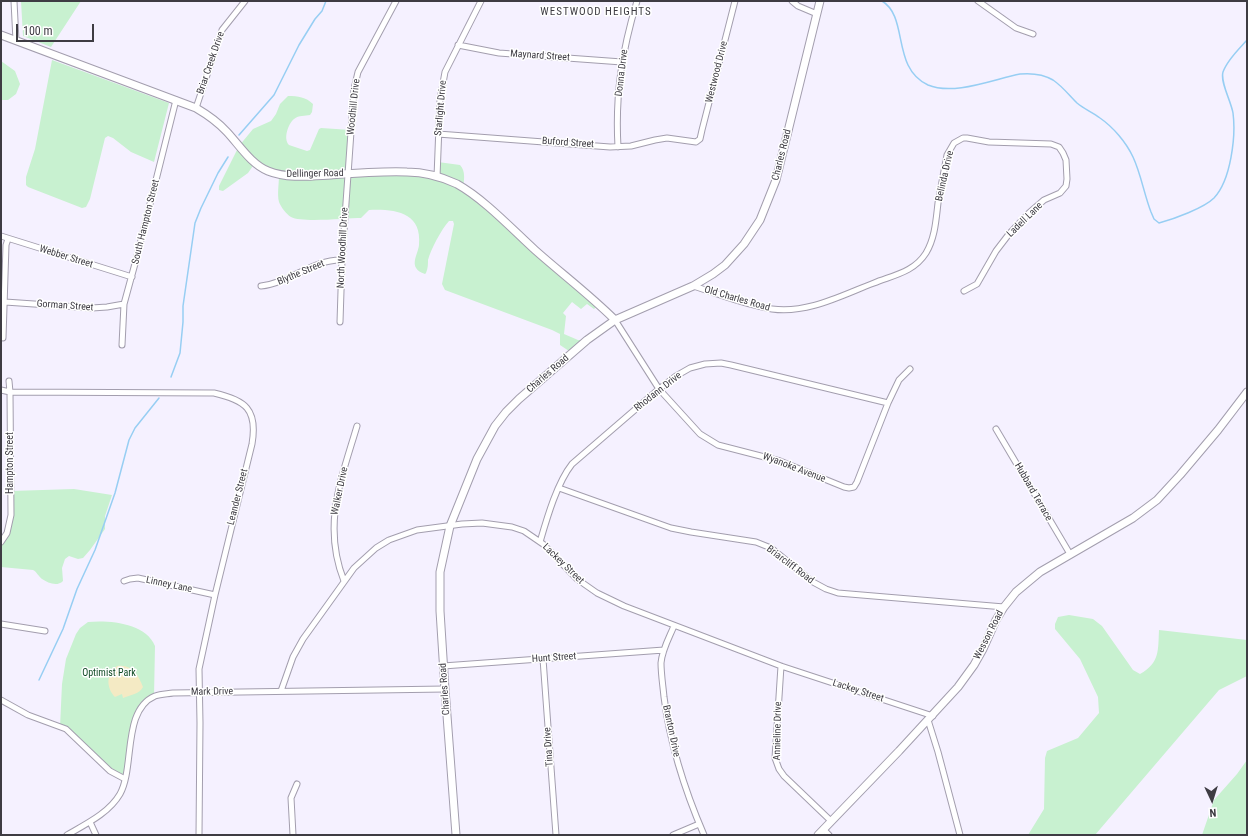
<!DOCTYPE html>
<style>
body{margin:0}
#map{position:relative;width:1248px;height:836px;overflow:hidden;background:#f5f1ff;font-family:"Roboto Condensed",sans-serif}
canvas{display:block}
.frame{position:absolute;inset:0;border:2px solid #3e3c43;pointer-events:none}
.north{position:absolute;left:1192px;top:780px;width:40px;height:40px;-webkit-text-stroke:3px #fff;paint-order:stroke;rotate:176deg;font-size:11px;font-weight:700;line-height:16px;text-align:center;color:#3e3c43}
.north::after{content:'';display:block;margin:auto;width:14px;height:18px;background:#3e3c43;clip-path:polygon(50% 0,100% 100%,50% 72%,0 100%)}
.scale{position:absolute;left:16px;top:24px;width:78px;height:18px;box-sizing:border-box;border:2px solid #3e3c43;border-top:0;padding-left:5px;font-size:12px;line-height:14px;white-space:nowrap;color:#3e3c43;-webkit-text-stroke:3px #fff;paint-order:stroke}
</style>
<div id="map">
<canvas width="1248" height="836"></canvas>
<div class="frame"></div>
<div class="north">N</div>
<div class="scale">100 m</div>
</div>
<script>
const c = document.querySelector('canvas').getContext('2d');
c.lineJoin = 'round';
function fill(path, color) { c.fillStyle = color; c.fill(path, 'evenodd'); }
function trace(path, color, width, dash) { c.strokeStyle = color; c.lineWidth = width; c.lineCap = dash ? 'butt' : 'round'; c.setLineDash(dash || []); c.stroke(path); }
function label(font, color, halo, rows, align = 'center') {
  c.font = font + ' "Roboto Condensed",sans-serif'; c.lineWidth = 3; c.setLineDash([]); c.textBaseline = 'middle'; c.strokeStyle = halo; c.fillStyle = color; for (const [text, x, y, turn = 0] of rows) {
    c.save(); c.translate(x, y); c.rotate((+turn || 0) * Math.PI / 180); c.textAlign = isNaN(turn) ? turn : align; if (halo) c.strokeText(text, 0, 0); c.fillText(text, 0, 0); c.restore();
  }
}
const green = new Path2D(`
 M21 1H81L51 47 23 36Z
 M52 60 169 103 154 162 131 152 113 138 108 136 105 138 90 199 86 207 82 208 28 187 26 185V177L35 149Z
 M1 61 15 71 20 84 16 94 8 100H1Z
 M288 96C298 96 306 97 313 104L312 112 310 115C305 116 299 115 294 119 288 124 283 139 289 145L307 151 310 150 319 129 321 128 351 130 347 173 388 171 437 177 438 162 460 165C466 171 464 181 463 188L599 304 594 309 587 304 581 309 572 302 563 313 566 316 564 334 578 340H580L583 343 572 353 560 345V334L552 330 445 290 442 284 454 224 453 221H449C441 230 431 249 428 260 428 264 428 268 426 273L425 274C407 268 418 255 419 245 422 212 395 209 369 210L361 218C347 218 302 223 291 217 286 214 281 207 279 202 277 194 279 184 279 175L255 163 248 173 223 191 219 190V186L239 146 253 129 271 121 276 114 280 104Z
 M74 489 112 495 105 516V529L90 550 83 558 78 559 69 556 65 559 62 568 63 581C57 587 48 583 42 579 38 576 37 572 33 570L1 567V539L10 523 11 491Z
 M1069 615 1093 619 1102 626 1133 670 1140 674C1160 663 1158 650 1159 630L1247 640V676L1219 690 1095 835H1028L1044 809 1045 758 1047 751 1078 738 1099 713 1098 697 1080 659 1055 629V624L1058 617Z
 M88 622C109 620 146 623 155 646L154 697 138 714 125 779 118 776 60 727 62 684 66 659 76 634 80 628Z
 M1247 760V835H1202L1214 800 1237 774Z`);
const sand = new Path2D(`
 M117 666C132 664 138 674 143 687 140 694 130 695 123 698L122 694 115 697C106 688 106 673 117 666Z`);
const stream = new Path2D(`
 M882 1C909 17 891 68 928 85 954 96 994 79 1020 74 1031 73 1043 74 1053 80 1062 86 1069 95 1077 103 1084 109 1092 112 1100 118 1113 127 1126 142 1133 157 1141 174 1144 194 1151 212L1154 219 1159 223C1174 219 1204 208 1214 198 1231 180 1236 136 1233 113 1231 101 1220 82 1223 72 1227 60 1239 49 1247 40
 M239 135 274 95 299 45 315 19 322 11 326 1
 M171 377 180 353 183 322V306L195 223 201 208 218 173 228 157
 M39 680 63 629 77 589 95 550 115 493 129 440 135 428 159 398`);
const street = new Path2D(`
 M14 1 16 41
 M792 1 798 6 817 14
 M978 1 1016 28 1033 34
 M458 45 499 53 622 62
 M196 108 222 30 245 1
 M438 134 610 147 631 146 655 140 667 138 696 142 700 139 702 130 735 1
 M618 147C615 94 622 51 637 1
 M437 177 440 100 445 72 481 1
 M1 236 132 277
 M261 286C290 283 313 259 342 260
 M693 286C719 294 745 305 772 309 808 314 842 295 874 283 894 275 914 272 926 253 935 238 936 220 938 203 941 187 944 171 947 155L954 143 963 138H967L989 142 1051 144 1059 147 1063 153 1066 160 1067 179 1066 186 1060 193 1044 200 1029 213 1009 234 996 251 977 284 964 291
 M5 302 92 308 107 307 124 304
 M615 320 659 389 700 434 718 445 780 461 844 487 849 488 854 487 857 482 888 403 899 380 910 369
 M340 322 342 260 354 89 358 72 396 1
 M3 338 6 245 8 239
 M122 345 124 304 136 260 176 100
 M1 390 10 392 214 393C245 400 258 409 252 444L215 595 199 669 200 723 199 835
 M996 429 1070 554
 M559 488 671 528 691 532 756 542 771 548 813 582 826 589 838 593 1004 607
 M1 542 7 533 11 515 10 392 9 381
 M540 542C547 518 557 483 572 464L659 389 676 376 690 368 705 364 721 363 731 365 888 403
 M124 581 130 579 138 578 215 595
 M344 581C322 525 341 480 357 426
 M1 624 45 631
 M674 626C669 638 662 650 661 663 661 674 663 686 664 697 670 744 685 791 704 835
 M543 659 556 835
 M443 666 664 650
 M781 666 775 758 779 769 784 776 831 821
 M281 691 293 657 303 639 354 568 376 548 389 540 417 530 462 524 482 523 512 527 524 531 543 544 577 579 597 593 624 606 781 666 933 716
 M1 700 28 715 66 729 110 771 125 779
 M928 720 938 752 960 835
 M90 822 96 835
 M823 829 829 835
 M67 835C86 824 109 813 120 794 135 767 122 710 155 696 161 694 167 694 173 693L445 689
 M293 835 291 798 297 784
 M673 835 699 824`);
const secondary = new Path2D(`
 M1 35 196 108C208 115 218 122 227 132 240 146 251 164 268 171 288 179 311 176 331 175 357 173 382 171 407 172 424 172 442 177 457 184 484 199 512 229 535 250 562 274 590 295 615 320
 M456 835 445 689 440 611V572L450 526 477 459 495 426 506 412 519 399 587 340 615 320 693 286 713 274 725 265 744 244 760 220 776 180 820 1
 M818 835 899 751 958 687 974 665 983 649 996 620 1004 607 1016 592 1040 572 1133 518 1157 500 1180 475 1218 430 1247 392`);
const streetNames = [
 ["Maynard Street",540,56,4],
 ["Briar Creek Drive",211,63,-71],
 ["Westwood Drive",717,72,-76],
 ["Donna Drive",622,73,-83],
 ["Woodhill Drive",354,107,-84],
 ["Starlight Drive",441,108,-85],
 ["Buford Street",568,143,4],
 ["Charles Road",782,155,-76],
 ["Dellinger Road",315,174,-1],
 ["Belinda Drive",945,176,-77],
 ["Ladell Lane",1025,220,-44],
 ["South Hampton Street",146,222,-76],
 ["North Woodhill Drive",343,248,-87],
 ["Webber Street",66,257,17],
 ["Blythe Street",301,273,-23],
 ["Old Charles Road",737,299,16],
 ["Gorman Street",65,306,4],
 ["Charles Road",548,374,-41],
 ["Rhodann Drive",658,392,-38],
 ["Hampton Street",10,463,-90],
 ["Wyanoke Avenue",794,468,21],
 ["Walker Drive",340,491,-78],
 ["Hubbard Terrace",1033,492,60],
 ["Leander Street",238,497,-76],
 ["Lackey Street",563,564,44],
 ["Briarcliff Road",790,565,37],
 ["Linney Lane",169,585,12],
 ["Wesson Road",989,635,-63],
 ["Hunt Street",554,658,-4],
 ["Charles Road",445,689,-94],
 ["Lackey Street",858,691,18],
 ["Mark Drive",212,692,-1],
 ["Branton Drive",671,731,78],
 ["Annieline Drive",778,731,-89],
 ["Tina Drive",549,747,-94]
];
const parkNames = [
 ["Optimist Park",109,673]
];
const neighbourhoodNames = [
 ["WESTWOOD HEIGHTS",596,12]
];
fill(green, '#c8f1d0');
fill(sand, '#f4eac4');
trace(stream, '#97cef3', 1.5);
trace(street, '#a39eae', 7);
trace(secondary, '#a39eae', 9);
trace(street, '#fff', 5);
trace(secondary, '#fff', 7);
label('10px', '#3e3c43', '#fff', streetNames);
label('10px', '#104a25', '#fff', parkNames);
c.letterSpacing = '1px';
label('11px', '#3e3c43', '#fff', neighbourhoodNames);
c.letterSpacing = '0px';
</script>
